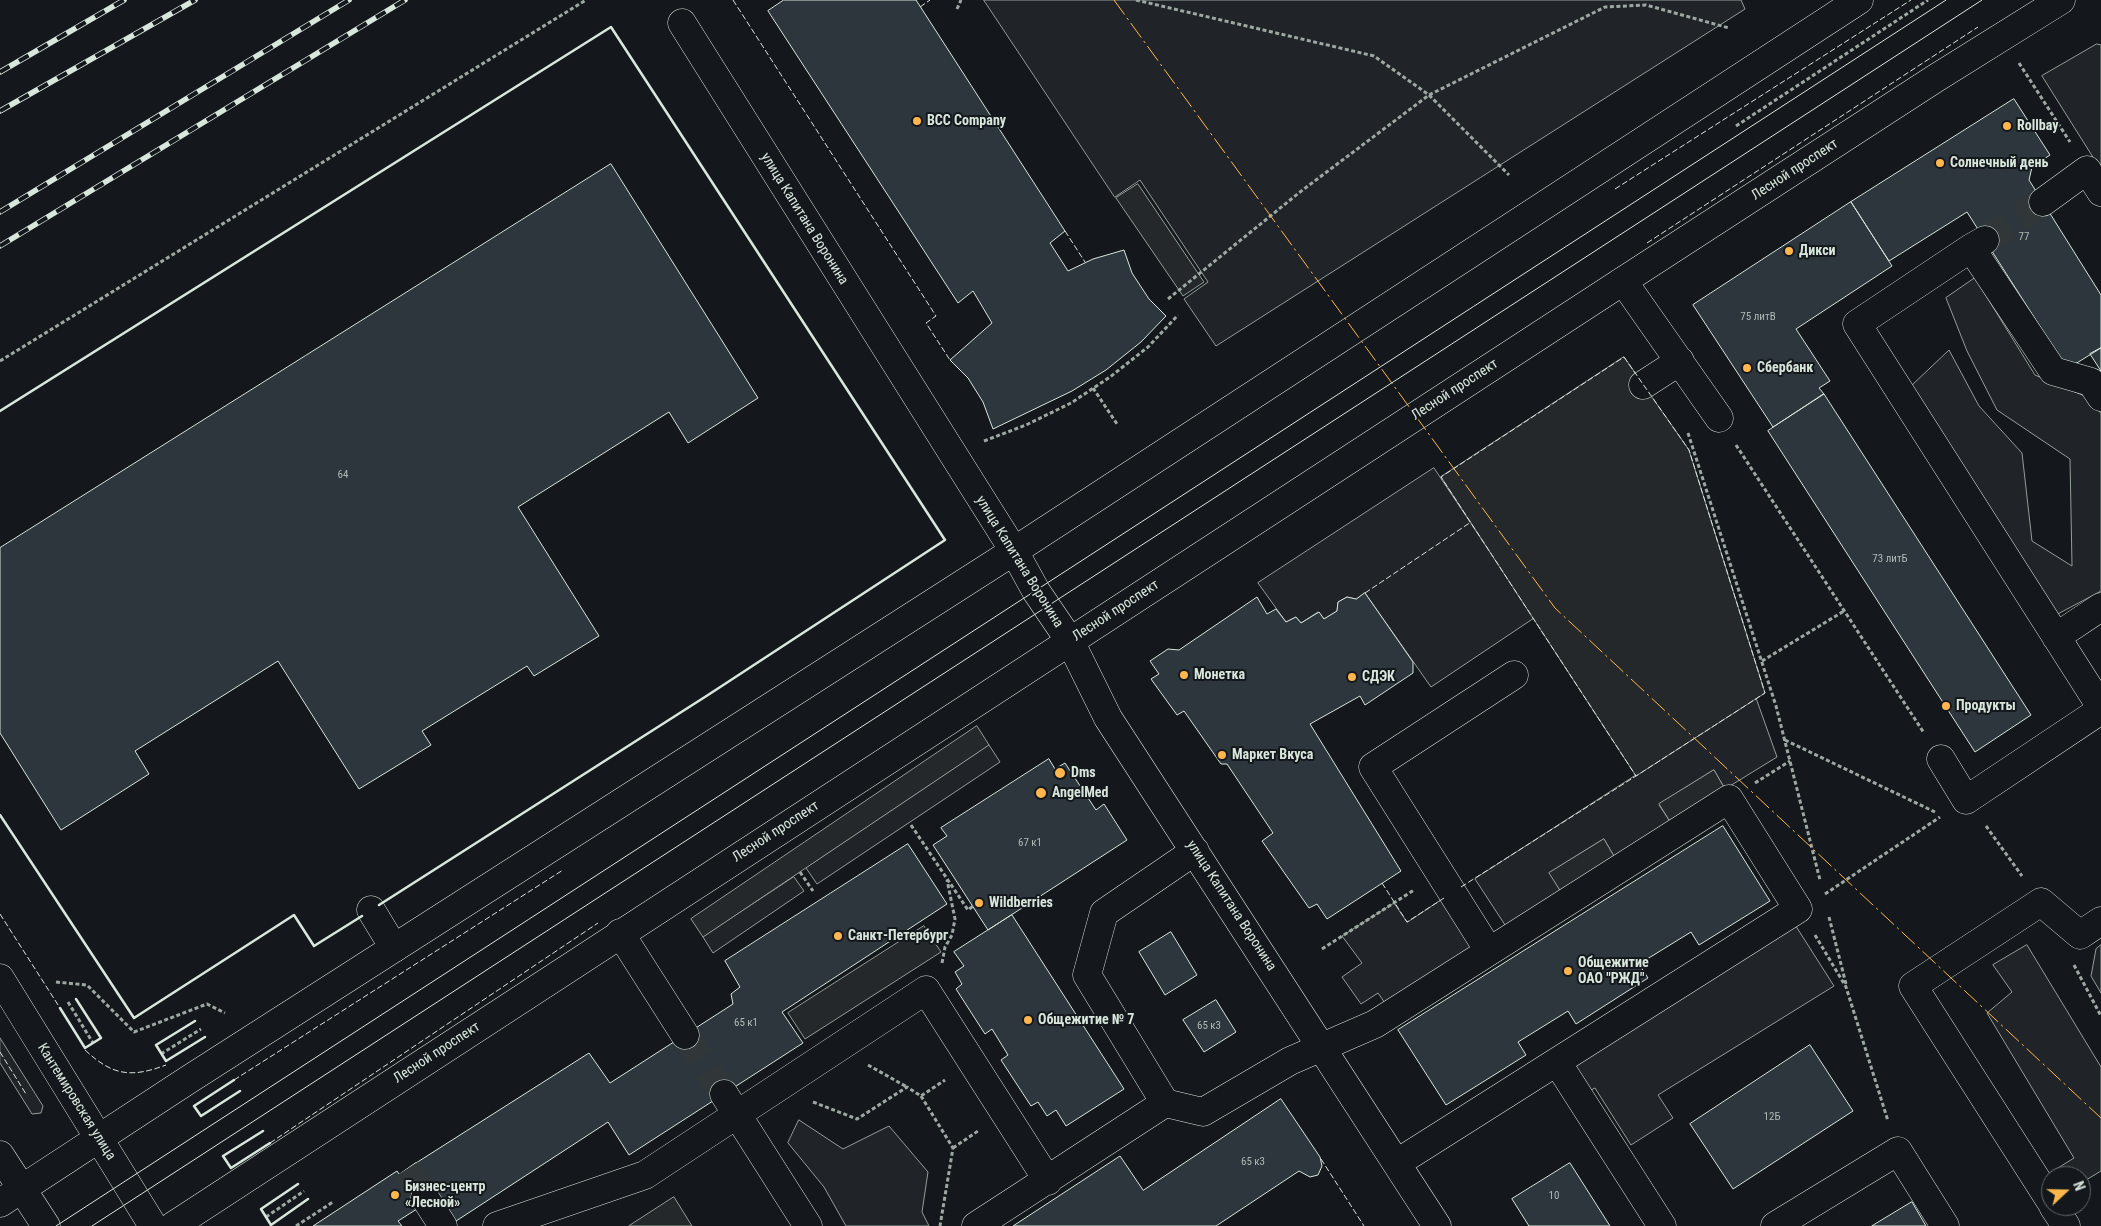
<!DOCTYPE html>
<meta charset="utf-8">
<style>
body{margin:0}
#map{position:relative;width:2101px;height:1226px;overflow:hidden;background:#14181c;font-family:"Roboto Condensed",sans-serif}
canvas{display:block}
.north{position:absolute;left:2041px;top:1166px;width:50px;height:50px;box-sizing:border-box;background:#14181c;border:1px solid #626a69;border-radius:50%;rotate:69deg;font-size:14px;font-weight:700;line-height:20px;text-align:center;color:#d8e6dc}
.north::after{content:'';display:block;margin:auto;width:18px;height:22px;background:#ffb74d;clip-path:polygon(50% 0,100% 100%,50% 72%,0 100%)}
</style>
<div id="map">
<canvas width="2101" height="1226"></canvas>
<div class="north">N</div>
</div>
<script>
const c = document.querySelector('canvas').getContext('2d');
c.lineJoin = 'round';
function fill(path, color) { c.fillStyle = color; c.fill(path, 'evenodd'); }
function trace(path, color, width, dash) { c.strokeStyle = color; c.lineWidth = width; c.lineCap = dash ? 'butt' : 'round'; c.setLineDash(dash || []); c.stroke(path); }
function label(font, color, halo, rows, align = 'center') {
  c.font = font + ' "Roboto Condensed",sans-serif'; c.lineWidth = 4; c.setLineDash([]); c.textBaseline = 'middle'; c.strokeStyle = halo; c.fillStyle = color; for (const [text, x, y, turn = 0] of rows) {
    c.save(); c.translate(x, y); c.rotate((+turn || 0) * Math.PI / 180); c.textAlign = isNaN(turn) ? turn : align; if (halo) c.strokeText(text, 0, 0); c.fillText(text, 0, 0); c.restore();
  }
}
const green = new Path2D(`
 M984 0H1741L1745 9 1216 346 1184 299 1208 282 1140 180 1115 197Z
 M2097 44 2101 45V170L2042 76Z
 M1975 278 2035 375 2094 400 2101 414V591L2054 616 1911 386 1949 350 1979 406 2022 453 2032 541 2072 566 2070 459 1997 410 1967 351 1946 298Z
 M1434 468 1534 618 1431 687 1365 593 1356 599 1347 597 1338 602 1337 611 1324 619 1318 612 1301 623 1296 617 1286 622 1258 583Z
 M1756 698 1777 757 1725 789 1714 770 1659 805 1671 823 1615 858 1604 839 1550 873 1561 892 1507 928 1475 879Z
 M989 745 1000 762 817 884 806 868Z
 M794 877 804 891 713 953 703 937Z
 M1452 893 1484 943 1387 1006 1378 993 1361 1004 1342 977 1362 963 1342 936 1394 903 1407 922Z
 M1792 920 1834 986 1658 1095 1673 1118 1631 1145 1595 1088 1587 1092 1568 1061Z
 M2027 945 2101 1067V1171L2081 1183V1176H2051V1185L2045 1176 2074 1158 1987 1013 2012 992 1993 965Z
 M2101 945V993L2091 976 2096 949Z
 M0 1038 43 1106 41 1113 32 1114 0 1063Z
 M799 1120 843 1149 889 1126 928 1172 922 1212 929 1226H846L824 1187 788 1143Z`);
const parking = new Path2D(`
 M1138 184 1204 282 1183 296 1116 198Z
 M1624 357 1689 450 1765 693 1636 776 1441 477Z
 M977 726 989 745 703 937 691 919Z
 M1714 770 1725 789 1671 823 1659 804Z
 M1604 839 1615 858 1561 892 1549 873Z
 M924 926 941 952 805 1039 788 1013Z
 M674 1197 692 1226H629Z`);
const building = new Path2D(`
 M784 0H916L1065 231 1050 243 1068 271 1093 259 1124 250 1132 273 1149 299 1166 316 1141 342 1106 370 1072 391 993 429 983 402 968 378 950 360 992 323 973 291 958 303 768 11Z
 M2014 99 2050 155 2032 167 2029 180 2101 295V348L2067 369 1967 212 1889 261 1851 202Z
 M611 164 758 398 688 443 669 412 518 507 599 636 534 676 527 666 422 731 431 745 359 789 278 661 135 751 149 774 61 830 0 733V548Z
 M1851 202 1892 266 1796 329 1830 381 1819 388 1824 394 1773 427 1693 305Z
 M2101 348V371L2090 354Z
 M1824 394 2031 715 1975 752 1768 431Z
 M1365 593 1413 662V673L1365 705 1360 696 1310 724 1401 871 1327 919 1317 904 1309 908 1262 841 1273 833 1227 764H1221L1184 711 1177 715 1151 679 1159 674 1150 661 1168 649 1179 650 1257 597 1267 614 1276 609 1286 622 1296 617 1301 623 1319 612 1324 619 1337 611 1338 602 1347 597 1356 599Z
 M1049 759 1055 769 1065 763 1096 810 1104 804 1127 840 988 930 933 845 947 836 941 828Z
 M1723 826 1770 901 1699 945 1691 932 1639 964 1648 978 1576 1024 1568 1011 1518 1042 1526 1055 1446 1105 1398 1030Z
 M908 844 947 904 782 1012 803 1043 629 1155 608 1122 453 1223 416 1163 589 1053 610 1083 733 1004 731 994 740 987 725 961Z
 M1012 915 1124 1089 1066 1126 1056 1110 1047 1116 1038 1102 1031 1106 1001 1060 1008 1055 992 1029 985 1034 956 989 962 984 955 972 964 966 954 952Z
 M1171 932 1197 975 1165 995 1139 952Z
 M1216 1000 1236 1032 1204 1052 1183 1020Z
 M1810 1045 1853 1111 1733 1189 1690 1124Z
 M1281 1099 1320 1157 1322 1166 1318 1175 1310 1177 1299 1171 1216 1226H1013L1120 1156 1143 1190Z
 M416 1163 434 1192 420 1207 398 1221 402 1226H313L397 1171 399 1174Z
 M1570 1163 1610 1226H1529L1512 1199Z
 M1912 1202 1926 1226H1872Z`);
const minorTunnel = new Path2D(`
 M1985 240 2043 202
 M685 1035 724 1094
 M407 1169 425 1198`);
const path = new Path2D(`
 M1136 0 1374 56 1429 95 1509 175
 M957 9 961 0
 M2019 63 2070 142
 M1736 126 1928 0
 M1168 299 1300 192 1429 95 1605 7 1646 5 1729 28
 M0 361 586 0
 M1093 388 1117 424
 M1688 433 1776 706 1820 880
 M984 441 1026 425 1071 403 1110 377 1148 347 1178 315
 M1736 445 1924 733
 M1762 661 1844 611
 M1785 740 1935 812
 M1755 783 1790 761
 M911 825 968 910 973 906
 M1986 826 2022 876
 M800 872 813 891
 M1825 894 1940 817
 M1829 917 1846 984
 M1815 935 1846 987 1888 1121
 M1322 949 1414 890
 M942 963 945 947 952 935 955 919 947 880
 M2074 965 2101 1016
 M56 982 87 985 134 1032 207 1004 225 1013
 M68 1002 93 1043
 M161 1054 201 1029
 M868 1065 907 1087
 M921 1096 953 1148 940 1226
 M813 1102 857 1119 907 1087 921 1096 945 1080
 M953 1148 978 1131
 M266 1217 304 1191
 M296 1226 333 1202`);
const minor = new Path2D(`
 M682 23 1014 551 1036 591 1070 641 1108 718 1437 1226
 M2043 202 2087 170 2101 192
 M1985 240 1971 248 1857 324 2101 707
 M1971 248 2053 371 2091 382 2101 397
 M1623 281 1719 418
 M1643 385 1680 361
 M2056 637 2101 607
 M1941 759 1966 800 2101 710
 M371 910 394 948
 M620 933 685 1035
 M1489 951 1373 767 1514 675
 M1557 1062 1662 1226
 M724 1094 808 1226
 M1165 1103 1087 975 1104 913 1195 851
 M425 1198 443 1226
 M2051 1202 1913 986 2041 902 2080 935 2101 921
 M2053 1206 2066 1226
 M497 1226 645 1175 926 990 1048 1181
 M976 1226 1165 1103 1203 1112 1290 1061 1375 1024 1729 799 1798 909 1397 1163
 M1775 1226 1898 1151 1945 1226`);
const major = new Path2D(`
 M0 978 153 1226
 M0 1155 46 1226
 M0 1203 188 1080 1014 551 1859 0
 M173 1226 1623 281 1936 78 2061 0`);
const tram = new Path2D(`
 M56 1226 1946 0
 M92 1226 1982 0`);
const rail = new Path2D(`
 M0 72 124 0
 M0 111 195 0
 M0 212 349 0
 M0 246 405 0`);
const fence = new Path2D(`
 M733 0 936 316 926 323 950 360
 M920 7 930 0
 M1615 189 1911 0
 M1065 231 1085 262
 M1647 243 1978 27
 M1624 357 1689 450 1765 693 1636 776 1441 477Z
 M1365 593 1471 522
 M1382 883 1407 922 1444 898
 M1461 887 1636 776
 M0 914 60 1008
 M85 1050C113 1076 131 1078 166 1065
 M0 1052 26 1094
 M234 1080 563 870
 M270 1143 598 923
 M1321 1159 1364 1226`);
const wall = new Path2D(`
 M0 411 611 27 945 540 708 695 379 905
 M0 815 134 1018 294 915 314 946 362 916
 M60 1008 85 1048 101 1038 76 999
 M195 1021 156 1045 166 1061 205 1037
 M234 1080 194 1106 201 1116 240 1091
 M263 1131 223 1156 231 1168 270 1143
 M298 1184 261 1209 271 1225 308 1199`);
const power = new Path2D(`
 M1114 0 1555 608 2101 1118`);
const markers = [
 [917,121,5,"#ffb74d"],
 [2007,126,5,"#ffb74d"],
 [1940,163,5,"#ffb74d"],
 [1789,251,5,"#ffb74d"],
 [1747,368,5,"#ffb74d"],
 [1184,675,5,"#ffb74d"],
 [1352,677,5,"#ffb74d"],
 [1946,706,5,"#ffb74d"],
 [1222,755,5,"#ffb74d"],
 [1060,773,6,"#ffb74d"],
 [1041,793,6,"#ffb74d"],
 [979,903,5,"#ffb74d"],
 [838,936,5,"#ffb74d"],
 [1568,971,5,"#ffb74d"],
 [1028,1020,5,"#ffb74d"],
 [395,1195,5,"#ffb74d"]
];
const numberNames = [
 ["77",2024,237],
 ["75 литВ",1758,317],
 ["64",343,475],
 ["73 литБ",1890,559],
 ["67 к1",1030,843],
 ["65 к1",746,1023],
 ["65 к3",1209,1026],
 ["12Б",1772,1117],
 ["65 к3",1253,1162],
 ["10",1554,1196]
];
const poiNames = [
 ["BCC Company",927,121],
 ["Rollbay",2017,126],
 ["Солнечный день",1950,163],
 ["Дикси",1799,251],
 ["Сбербанк",1757,368],
 ["Монетка",1194,675],
 ["СДЭК",1362,677],
 ["Продукты",1956,706],
 ["Маркет Вкуса",1232,755],
 ["Dms",1071,773],
 ["AngelMed",1052,793],
 ["Wildberries",989,903],
 ["Санкт-Петербург",848,936],
 ["Общежитие",1578,963],
 ["ОАО \"РЖД\"",1578,979],
 ["Общежитие № 7",1038,1020],
 ["Бизнес-центр",405,1187],
 ["«Лесной»",405,1203]
];
const streetNames = [
 ["Лесной проспект",1795,170,-33],
 ["улица Капитана Воронина",804,219,58],
 ["Лесной проспект",1455,390,-33],
 ["улица Капитана Воронина",1019,562,58],
 ["Лесной проспект",1116,611,-33],
 ["Лесной проспект",776,832,-33],
 ["улица Капитана Воронина",1231,906,57],
 ["Лесной проспект",437,1053,-33],
 ["Кантемировская улица",76,1102,58]
];
fill(green, '#202428');
trace(green, '#939e99', 1);
fill(parking, '#24282b');
trace(parking, '#939e99', 1);
fill(building, '#2c363c');
trace(building, '#d8e6dc', 1);
trace(minorTunnel, '#313739', 28, [28, 14]);
trace(minor, '#d8e6dc', 29);
trace(major, '#d8e6dc', 29);
trace(path, '#9da8a2', 3, [4, 2.5]);
trace(minor, '#14181c', 28);
trace(major, '#14181c', 28);
trace(tram, '#d8e6dc', 1);
trace(rail, '#d8e6dc', 5.5);
trace(rail, '#14181c', 4, [11]);
trace(fence, '#d8e6dc', 1, [6, 2.5]);
trace(wall, '#d8e6dc', 2.5);
trace(power, '#ffb74d', 1, [18, 4, 2.5, 4]);
for (const [x, y, r, color] of markers) { const dot = new Path2D(); dot.arc(x, y, r, 0, 2 * Math.PI); c.fillStyle = color; c.fill(dot); trace(dot, '#14181c', 2); }
label('11px', '#adbab4', null, numberNames);
label('bold 14px', '#d8e6dc', '#14181c', poiNames, 'left');
label('14px', '#d8e6dc', '#14181c', streetNames);
</script>
